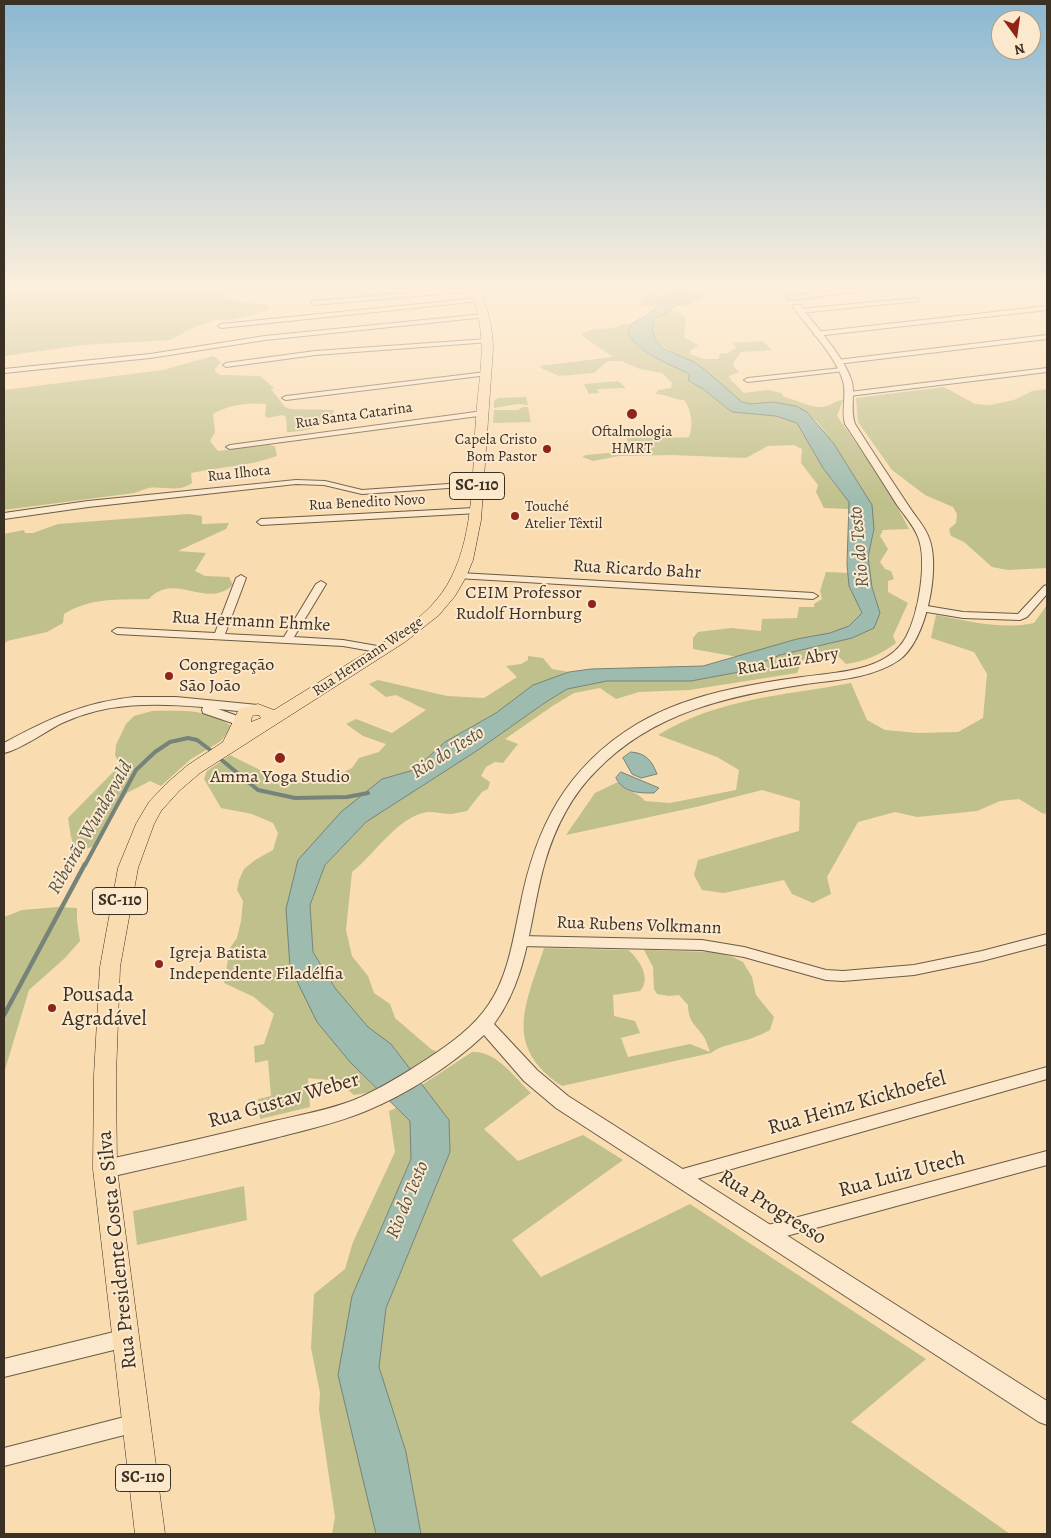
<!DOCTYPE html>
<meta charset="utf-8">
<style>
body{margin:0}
#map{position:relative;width:1051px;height:1538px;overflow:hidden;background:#fadcb1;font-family:Alegreya,serif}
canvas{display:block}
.frame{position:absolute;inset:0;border:5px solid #3a3024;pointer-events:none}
.north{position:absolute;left:991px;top:10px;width:50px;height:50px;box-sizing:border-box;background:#fce8cc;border:1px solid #ae9e89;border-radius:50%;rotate:166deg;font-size:14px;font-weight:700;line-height:20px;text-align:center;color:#3a3024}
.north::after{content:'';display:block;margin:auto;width:18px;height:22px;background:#8f2418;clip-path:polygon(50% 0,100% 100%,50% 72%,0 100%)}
</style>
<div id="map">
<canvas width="1051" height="1538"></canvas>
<div class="frame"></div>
<div class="north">N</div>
</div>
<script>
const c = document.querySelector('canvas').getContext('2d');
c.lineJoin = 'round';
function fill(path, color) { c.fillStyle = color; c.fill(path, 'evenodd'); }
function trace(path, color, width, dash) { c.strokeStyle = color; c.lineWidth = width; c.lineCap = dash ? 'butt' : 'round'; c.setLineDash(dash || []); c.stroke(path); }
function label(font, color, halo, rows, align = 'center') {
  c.font = font + ' Alegreya,serif'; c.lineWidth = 4; c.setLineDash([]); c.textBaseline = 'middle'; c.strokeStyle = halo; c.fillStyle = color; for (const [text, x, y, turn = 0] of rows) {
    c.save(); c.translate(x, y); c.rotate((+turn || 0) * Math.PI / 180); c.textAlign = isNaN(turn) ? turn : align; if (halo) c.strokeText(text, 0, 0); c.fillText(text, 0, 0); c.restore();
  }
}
const green = new Path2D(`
 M4 289H235L222 297 245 303 267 304 270 310 232 320H215L190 329 171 340 83 345 4 356Z
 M657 289H673L674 291 656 306 638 305 649 291Z
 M687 289H720V290L686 306H676Z
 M669 310 676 311 686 317 684 337 699 346 691 350 690 354 704 359H718L720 354 728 353 736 348 733 343 763 341 772 350 741 352 733 363 734 367 739 372 729 376 731 380 744 393 768 390 781 393 784 397C798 400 813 410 827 406 833 404 836 400 843 400L837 416 886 486 909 529 883 530 880 536 888 549 880 562 885 569 891 571 894 579 888 581V592L908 603 893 636 896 643C880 655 865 661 846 664L835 653 815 652 802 661 797 673 689 690 639 692 616 699 600 688 574 693 554 705 505 739 518 744 503 763 495 762 486 767 481 776 490 782 488 789 482 792 467 811C462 812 457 813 452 814 444 814 436 812 428 812 399 815 374 855 352 872L346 930 352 956 368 976 374 993 390 1004 395 1018 431 1049 437 1052 411 1071 391 1044 368 1027 335 988 313 952 310 905 325 865 365 822 478 750 543 704 567 689 607 681H691L739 672 780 655 852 638 880 613C875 595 868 576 868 557 869 548 875 536 873 527 865 499 831 429 807 413 802 409 777 402 770 402 761 403 753 405 744 403 728 398 716 379 704 369 683 352 623 343 669 310Z
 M620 324H631L628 334 689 375V382L703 389 732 412 776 416 797 423 823 468 849 502V509L824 508 816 492 818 485 801 463 802 449 794 445 768 446 746 458 673 455 619 456 593 461 582 457 586 455 629 451 626 435C647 435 668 439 689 437 694 425 691 409 684 400 673 400 667 394 656 394L658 390 671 388 672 383 662 373 640 369 621 361H608L594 373 559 376 541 368 540 366 613 357 584 337 582 334 590 330 619 327Z
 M213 356 221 362 214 370 220 375 260 376 274 388 271 389 285 407 290 409 334 410 332 416 319 418 324 421C315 430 299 432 287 432L286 417 282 415 268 418 265 416 266 404C248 402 228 405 213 414L215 432 210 441 218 451 268 445 275 446 277 456C250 466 220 467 191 473L192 483C178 493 163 486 149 488 144 489 138 492 134 493L4 510V390L163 370Z
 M618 381 626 388 597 389 599 393 589 394 584 384Z
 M944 387 975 404 990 405 1014 400 1032 391 1047 389V568L1008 570 992 567 964 542 951 536 949 529 956 523 957 514 953 507 925 495 892 470 858 422 856 398Z
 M526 397 528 405 518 404 494 408V401L498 398Z
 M523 407H528L531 422 493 423 494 410H518Z
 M188 514 202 516V524L229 523 226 529 178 551 206 553 195 571 205 576 229 577 233 585C205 610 175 571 149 599 118 600 91 597 64 614L63 623 47 632 7 641 4 644V534L24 530 25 533H33L58 524Z
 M826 572 848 573 849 586 862 613 849 626 830 633 797 639 738 657 693 649V638L698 632 731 628 761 631 762 619 797 618 799 607H814V604L822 599 820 591Z
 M1047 605V814L1042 813 1019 799 1000 801 977 811 917 817 895 812 858 822 827 877 831 894 813 903 792 894 784 880 724 893 702 890 694 875 698 860 799 831 800 801 762 790 696 807 566 835 595 793 618 782C626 793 636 790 645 801L670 803 736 790 739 770 717 757 658 735C719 698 782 696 851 683L867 720 885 730 918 733 958 732 983 718 987 674 974 652 931 638 936 615C969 621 1001 630 1034 623Z
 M528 656 543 658 552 669 569 672 533 685 496 713 445 742 414 770 382 779 298 860 317 1022 350 1062 379 1091 354 1095 337 1081 308 1078 310 1107 260 1119 258 1099 271 1096 268 1060 255 1063 254 1046 264 1044 274 1014 254 997 224 983 230 948 237 938 241 921 243 901 237 890 239 880 244 869 255 860 273 850 278 833 273 823 252 814 221 808 204 779 207 771 230 755 272 776 297 783 322 782 352 768 359 758 379 752 386 744 363 736 346 724 356 719 392 733 426 710 396 695 386 697 369 684 378 680 447 696 484 698 517 677 506 666 521 664 528 660Z
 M152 711C182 711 207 708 232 727L221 741 191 759 161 786 150 781 127 793 94 846 76 853 71 837 68 818 120 765 115 755 116 745 126 724 134 716Z
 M58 907 77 908V921L80 941 65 958 29 990 4 1073V917L22 910Z
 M544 948 628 950C639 959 652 978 640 991L613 995 614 1016 635 1021 640 1033 621 1038 628 1057 690 1044 710 1052C708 1047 707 1042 704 1037 696 1025 688 1022 688 1005L679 995 669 996 657 994 654 989 653 967 644 950 714 952 733 957 743 962 752 977 756 995 774 1017 770 1030C764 1033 758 1036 752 1038 740 1043 720 1045 711 1053L562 1086C502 1046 526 1004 544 948Z
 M472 1052C496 1050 515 1078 531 1093L484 1129 518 1161 583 1135 623 1160 512 1240 541 1277 690 1204 926 1359 851 1422 1010 1534H421L406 1452 379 1367 386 1308 450 1152 449 1120 422 1085Z
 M396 1108 411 1121V1159L352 1296 364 1479 376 1534H332L335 1517 319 1410 320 1393 311 1348 314 1294 345 1269 353 1242 395 1152 389 1111Z
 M244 1186 247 1220 137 1245 133 1211Z`);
const water = new Path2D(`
 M673 289H687L676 306 655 320 652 329 655 340 664 349 694 362 704 369 742 402 751 404 773 402 796 406 807 412 834 444 872 505 874 529 868 557 872 587 880 613 874 628 852 638 780 655 739 672 691 681H607L567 689 543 704 478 750 366 822 325 865 310 905 313 952 335 988 368 1027 391 1044 449 1120 450 1152 386 1308 379 1367 406 1452 421 1534H376L338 1375 352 1296 411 1159 410 1121 350 1062 317 1022 290 967 286 909 298 860 341 812 382 779 414 770 445 742 496 713 533 685 569 672 591 669 703 666 797 639 830 633 849 626 862 613 849 586 847 564 849 502 823 468 797 423 776 416 732 412 703 389 689 381V374C668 363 642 355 628 334L631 324 647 315 674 291Z
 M631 752C646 753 652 761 657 774L641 778 632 774 623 758Z
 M621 772 659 788 654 793C639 793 623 793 616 778Z`);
const streamFar1 = new Path2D(`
 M218 757 258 790 295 798 347 797 368 793
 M85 865 136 770 155 752 170 742 188 738 197 740 213 752`);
const stream = new Path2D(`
 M4 1015 85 864`);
const minor = new Path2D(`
 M451 289H477L474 291 314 305 311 303 314 301Z
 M479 298 482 300 481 301 221 328 218 326 221 324Z
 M916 298 918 299V301L800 313 797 311 800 309Z
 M1047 306V310L816 336 813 334 816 332Z
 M484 314 487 316 486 317 265 340 150 358 4 373V369L150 354 265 336Z
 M1047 335V339L837 364 834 362 837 360Z
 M488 339 491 341 490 342 315 355 226 367 223 365 226 363 315 351Z
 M842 368 846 370 844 371 748 382 744 380 748 378Z
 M1047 368V372L849 396 845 394 849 392Z
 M486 372 490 374 488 375 286 400 282 398 286 396Z
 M483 411 487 413 486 415 230 449 226 447 230 445Z
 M296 480 325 481 362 490 477 482 481 484 477 486 362 494 324 485 296 484 88 507 4 519V513L88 501Z
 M475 508 479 511 478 513 261 525 257 522 261 519Z
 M460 573 813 593 818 596 813 599 457 578V574Z
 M241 575 246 578 225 634 284 637 316 584 321 581 326 584 294 637 343 640 383 647 388 650 383 653 343 646 117 634 112 631 117 628 215 633 236 578Z
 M1047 585V594L1027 617 1020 620 963 618 921 611 916 608 921 605 963 612 1018 614 1044 586Z
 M1047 934V944L982 961 914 975 843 981 826 980 744 957 702 950 521 946 516 945 514 941 516 937 521 936 702 940 744 947 826 970 843 971 914 965 982 951Z
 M1047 1067V1079L679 1184 673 1182 671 1177 673 1172 679 1170Z
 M1047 1151V1165L768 1241 762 1239 760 1233 762 1227 768 1225Z
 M126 1329 132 1332 135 1338 132 1344 126 1347 4 1377V1359Z
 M136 1414 142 1417 145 1423 142 1429 136 1432 4 1466V1448Z`);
const tertiary = new Path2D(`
 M843 289H867L863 291 790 300 786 298 790 296Z
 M794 305H800C816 327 844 356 852 382 855 396 850 410 855 424 872 451 890 478 908 505 914 515 925 526 929 538 941 568 926 642 899 660 873 678 836 680 806 684 728 696 653 712 596 771 571 796 555 828 545 862 529 917 530 975 494 1024L537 1070 568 1096 1047 1401V1425L1039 1422 556 1108 524 1081 484 1035C452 1065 406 1095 366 1111 337 1123 306 1130 275 1138 219 1152 162 1165 105 1178L98 1175 96 1169 98 1163 105 1160C161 1148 218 1135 274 1121 301 1115 328 1110 354 1100 380 1089 404 1074 427 1059 450 1044 474 1027 489 1004 508 976 513 940 520 907 535 828 566 767 637 724 666 707 699 696 732 689 755 684 779 680 802 677 836 672 887 672 906 637 918 615 928 562 918 537 914 526 904 515 897 505 880 478 863 451 845 424 841 410 847 395 843 381 836 356 809 329 793 307Z
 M135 697H176L258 705 264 709 258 713 218 709 246 719 248 722 241 726 203 713 202 710 203 707C155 703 107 702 62 723 44 732 22 749 4 753V743C48 719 84 702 135 697Z`);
const primary = new Path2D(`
 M469 289H479C488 309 493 328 493 349L481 520 473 560 466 577 455 596 439 615 405 642 200 773 179 791 161 811 154 824 138 868 120 967 116 1075 117 1169 165 1534H135L93 1169 94 1075 100 967 118 868 136 824 149 802 167 783 188 765 223 742 239 709 258 704 274 710C300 694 326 678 351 662 387 640 431 618 451 578 475 531 472 471 476 419 479 372 490 335 469 289ZM255 715H259L261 718 251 722 252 716Z`);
const markers = [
 [632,414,6,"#8f2418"],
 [547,449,5,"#8f2418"],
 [515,516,5,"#8f2418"],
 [592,604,5,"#8f2418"],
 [169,676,5,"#8f2418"],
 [280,758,6,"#8f2418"],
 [159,964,5,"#8f2418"],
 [52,1008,5,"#8f2418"]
];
const farStreetnames = [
 ["Rua Santa Catarina",354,416,-8],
 ["Rua Ilhota",239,474,-6],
 ["Rua Benedito Novo",367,503,-3],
 ["Rua Hermann Weege",368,657,-34]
];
const farPoinames = [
 ["Oftalmologia",632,432],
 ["HMRT",632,449],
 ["Capela Cristo",537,440,"right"],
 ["Bom Pastor",537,457,"right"],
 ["Touché",525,507,"left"],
 ["Atelier Têxtil",525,524,"left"]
];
const shields = [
 [477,486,55],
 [120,901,55],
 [143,1478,55]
];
const shieldNames = [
 ["SC-110",477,486],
 ["SC-110",120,901],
 ["SC-110",143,1478]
];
const streetNames = [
 ["Rua Ricardo Bahr",637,570,3],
 ["Rua Hermann Ehmke",251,622,3],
 ["Rua Luiz Abry",788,662,-9],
 ["Rua Rubens Volkmann",639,926,2]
];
const poiNames = [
 ["CEIM Professor",582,594,"right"],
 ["Rudolf Hornburg",582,615,"right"],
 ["Congregação",179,666],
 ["São João",179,687],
 ["Amma Yoga Studio",280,778,"center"],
 ["Igreja Batista",169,954],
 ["Independente Filadélfia",169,975]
];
const waterNames = [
 ["Rio do Testo",860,547,-95],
 ["Rio do Testo",448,753,-32],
 ["Ribeirão Wundervald",91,828,-60],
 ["Rio do Testo",408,1200,-67]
];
const nearPoinames = [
 ["Pousada",62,996],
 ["Agradável",62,1020]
];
const nearStreetnames = [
 ["Rua Gustav Weber",284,1101,-16],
 ["Rua Heinz Kickhoefel",857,1104,-16],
 ["Rua Luiz Utech",902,1175,-15],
 ["Rua Progresso",772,1208,32],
 ["Rua Presidente Costa e Silva",118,1250,-96]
];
fill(green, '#bfc08b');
fill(water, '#9ebbb0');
trace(water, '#768378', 1);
trace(streamFar1, '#768378', 4);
trace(stream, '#768378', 4.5);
trace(minor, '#6a5b47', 2);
trace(tertiary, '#6a5b47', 2);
trace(primary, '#3a3024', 1);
fill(minor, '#fce8cc');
fill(tertiary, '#fce8cc');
fill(primary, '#fadcb1');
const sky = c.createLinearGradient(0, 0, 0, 504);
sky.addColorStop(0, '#8ab7d2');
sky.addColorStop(0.57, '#fdefdc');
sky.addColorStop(1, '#fdefdc00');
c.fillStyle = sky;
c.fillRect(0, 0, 1051, 504);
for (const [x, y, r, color] of markers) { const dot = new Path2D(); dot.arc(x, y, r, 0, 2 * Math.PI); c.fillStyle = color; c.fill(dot); trace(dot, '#fce8cc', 2); }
label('15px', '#3a3024', '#fce8cc', farStreetnames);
label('15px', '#3a3024', '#fce8cc', farPoinames);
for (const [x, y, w] of shields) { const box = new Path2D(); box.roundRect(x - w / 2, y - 13.5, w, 27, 4); c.fillStyle = '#fce8cc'; c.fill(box); trace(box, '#3a3024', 1); }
label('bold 16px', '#3a3024', null, shieldNames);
label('18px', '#3a3024', '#fce8cc', streetNames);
label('18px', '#3a3024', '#fce8cc', poiNames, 'left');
label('italic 19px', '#535347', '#fce8cc', waterNames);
label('21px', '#3a3024', '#fce8cc', nearPoinames, 'left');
label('21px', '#3a3024', '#fce8cc', nearStreetnames);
</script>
